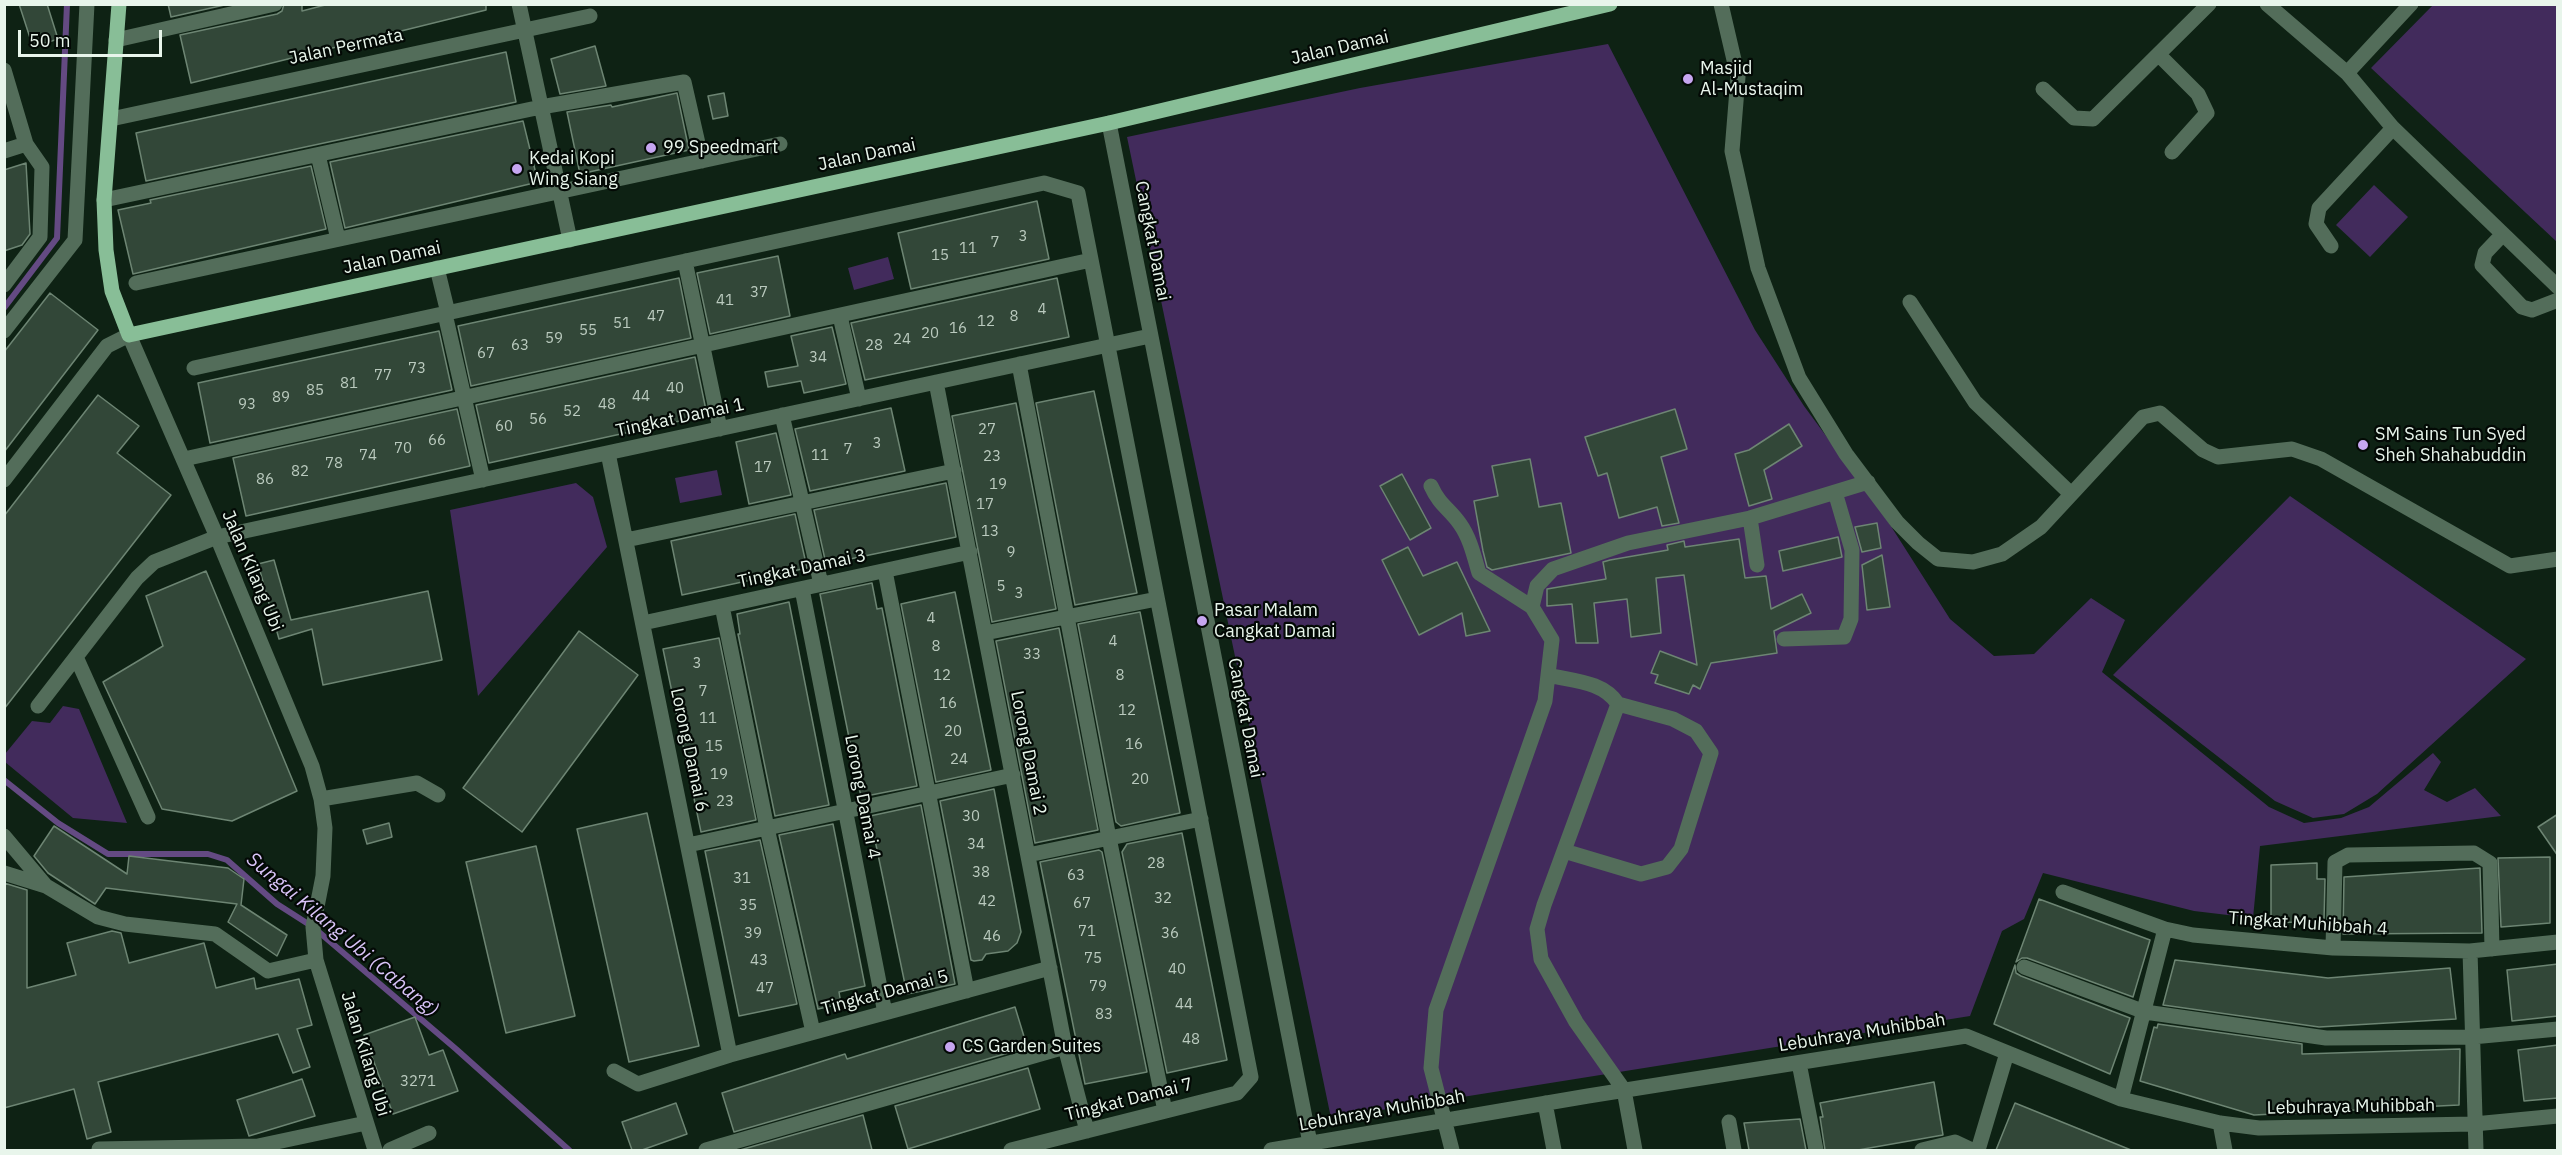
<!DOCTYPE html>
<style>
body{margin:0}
#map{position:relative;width:2562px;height:1155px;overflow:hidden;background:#0e2214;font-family:"IBM Plex Sans",sans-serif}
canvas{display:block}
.frame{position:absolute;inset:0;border:6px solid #e8f5eb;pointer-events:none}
.scale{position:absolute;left:18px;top:30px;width:144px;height:27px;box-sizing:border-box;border:3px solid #e8f5eb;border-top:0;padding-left:8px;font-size:18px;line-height:21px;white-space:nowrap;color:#e8f5eb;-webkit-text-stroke:4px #030905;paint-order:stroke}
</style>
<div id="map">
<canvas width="2562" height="1155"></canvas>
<div class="frame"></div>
<div class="scale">50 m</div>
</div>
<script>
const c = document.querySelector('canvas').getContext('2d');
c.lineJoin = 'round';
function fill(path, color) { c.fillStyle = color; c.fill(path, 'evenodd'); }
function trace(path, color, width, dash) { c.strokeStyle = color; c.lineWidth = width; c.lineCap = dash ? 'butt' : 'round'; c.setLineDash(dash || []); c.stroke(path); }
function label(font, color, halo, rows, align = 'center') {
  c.font = font + ' "IBM Plex Sans",sans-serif'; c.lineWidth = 4.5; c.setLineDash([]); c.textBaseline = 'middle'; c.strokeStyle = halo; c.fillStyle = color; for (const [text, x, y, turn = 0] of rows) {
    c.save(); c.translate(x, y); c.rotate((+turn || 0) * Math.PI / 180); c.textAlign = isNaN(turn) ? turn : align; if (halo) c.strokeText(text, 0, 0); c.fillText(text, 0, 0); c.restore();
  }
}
const green = new Path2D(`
 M2433 5H2557V242L2371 68Z
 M1608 44 1755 330 1804 406 1880 509 1950 619 1994 656 2034 654 2091 598 2125 620 2102 672 2269 807 2304 823 2341 818 2369 807 2433 753 2441 762 2424 790 2447 802 2475 788 2501 816 2260 846 2253 918 2194 911 2043 873 2024 919 2002 931 1970 1016 1331 1118 1127 137 1360 88Z
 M2374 185 2408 217 2370 257 2336 225Z
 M888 257 894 279 854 290 848 268Z
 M717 470 722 495 680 503 675 478Z
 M576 483 593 497 607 547 478 696 450 510Z
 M2290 496 2526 659 2377 794 2344 814 2313 818 2275 801 2113 675Z
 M63 706 79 709 127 823 73 818 5 762V754L32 721 50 723Z`);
const stream = new Path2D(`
 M4 308 57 238 67 4
 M4 780 58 823 108 854H208L227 860 277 904 313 927 456 1049 569 1150`);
const building = new Path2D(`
 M19 4H47L58 39 33 47Z
 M168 4H229L171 17Z
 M284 4H302V11L329 4H486V10L191 83 180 35 277 14 282 11Z
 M595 46 606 86 560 94 551 59Z
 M506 52 516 102 146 181 136 133Z
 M677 93 689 150 580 174 567 112 611 105 612 107Z
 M724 93 728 116 713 119 708 96Z
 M523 121 538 182 345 228 330 162Z
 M26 163 30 234 22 245 4 251V170Z
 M311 166 326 229 133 274 118 210 151 203 150 200Z
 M1037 201 1049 259 911 289 898 233Z
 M778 256 790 316 710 334 697 273Z
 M679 278 691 338 471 386 458 326Z
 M1057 278 1069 337 865 380 851 323Z
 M50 293 98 330 4 452V352Z
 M832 327 846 384 804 393 801 381 768 387 765 372 798 366 791 336Z
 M439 331 452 390 210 443 198 383Z
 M695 357 707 415 489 463 476 405Z
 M1094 391 1137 593 1075 605 1036 403Z
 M98 395 139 426 117 453 171 495 4 709V516Z
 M1016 403 1056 609 992 622 952 416Z
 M891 408 905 471 810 491 795 429Z
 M457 409 470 466 246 516 233 458Z
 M1675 409 1687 449 1661 457 1679 523 1662 526 1657 507 1619 518 1607 473 1598 476 1585 437Z
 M1789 424 1802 446 1764 470 1772 499 1749 506 1735 454 1749 450Z
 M776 433 791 495 749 504 736 442Z
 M1530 459 1539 507 1561 503 1571 553 1492 570 1487 567 1483 551 1474 501 1498 496 1492 466Z
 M1402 474 1431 528 1410 540 1380 486Z
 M946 483 956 537 826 564 814 510Z
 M795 514 807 568 682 595 671 541Z
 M1877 523 1881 548 1862 552 1855 527Z
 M1838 537 1842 557 1783 571 1779 551Z
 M1739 539 1745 578 1766 576 1771 609 1802 594 1811 613 1774 631 1777 653 1711 663 1700 689 1693 685 1689 694 1655 683 1658 675 1651 673 1660 651 1697 665 1684 575 1656 578 1661 633 1631 637 1627 599 1594 603 1598 643H1576L1572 604 1547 606V589L1606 579 1603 562 1610 560 1668 550 1667 545 1684 541 1685 547Z
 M1408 547 1423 576 1457 562 1490 631 1466 636 1462 613 1419 635 1382 560Z
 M1882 555 1890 607 1867 610 1862 565Z
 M274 560 291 620 428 591 442 660 323 685 312 629 279 639 258 564Z
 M206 571 297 791 232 821 162 809 103 682 163 646 146 596Z
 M872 583 877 609 882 608 917 786 861 797 820 594Z
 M955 592 991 770 936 782 901 604Z
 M789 602 829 805 775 816 738 634H740L737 614Z
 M1140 612 1180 813 1121 826 1116 822 1078 624Z
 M1059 628 1098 830 1035 843 996 641Z
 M579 631 638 675 522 832 463 788Z
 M719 638 756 820 701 832 663 649Z
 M994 789 1021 932 1017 943 1008 951 986 954 982 960 974 961 971 960 940 801Z
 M921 805 955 984 907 994 870 816Z
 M647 813 699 1046 629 1062 577 829Z
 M2558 814V856L2538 827Z
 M389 823 392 837 367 844 363 830Z
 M833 824 865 986 839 992 841 1004 818 1009 779 835Z
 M54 826 127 874 129 856 228 868 244 879 241 905 287 935 277 956 228 922 237 904 106 888 95 904 48 873 34 856Z
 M1182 833 1227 1060 1167 1073 1122 852 1127 844Z
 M760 840 797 1004 739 1016 705 851Z
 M536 846 575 1016 506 1033 466 862Z
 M1099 850 1102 852 1147 1072 1085 1084 1040 862Z
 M2550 857V923L2501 927 2498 858Z
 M2317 863V879H2325L2324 921 2271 923V865Z
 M2480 868 2482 933 2343 934 2344 877Z
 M4 883 27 890V988L76 975 67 943 112 931 121 933 129 963 204 943 216 988 254 978 256 989 299 979 312 1025 297 1029 310 1067 293 1073 278 1034 98 1082 111 1132 87 1139 74 1089 4 1108Z
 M2039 899 2150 940 2133 997 2027 958H2022L2016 962Z
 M2175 960 2328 978 2450 968 2456 1019 2319 1027 2163 1005Z
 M2558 964V1016L2512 1021 2507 970Z
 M2015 965 2016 973 2021 976 2130 1018 2110 1074 1994 1024Z
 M1015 1007 1026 1043 1021 1045 1022 1049 734 1132 722 1093 845 1054 847 1059Z
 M415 1017 429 1055 443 1050 458 1091 393 1114 364 1035Z
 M2158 1024 2302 1044V1054L2460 1049 2459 1105 2254 1115 2140 1081 2154 1027 2157 1028Z
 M2558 1045V1098L2524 1101 2518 1050Z
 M1028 1068 1040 1109 908 1149 895 1106Z
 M302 1079 315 1116 249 1136 237 1100Z
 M1934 1082 1943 1135 1858 1150H1825L1820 1117H1823L1820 1103Z
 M676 1103 687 1134 642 1150H632L622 1122Z
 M2015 1103 2131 1150H1996Z
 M863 1115 872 1150H740Z
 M1800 1119 1806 1150H1749L1744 1123Z`);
const minor = new Path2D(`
 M519 4 570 240
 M1721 4 1738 77 1732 151 1758 268 1799 378 1846 454 1897 522 1918 543 1938 559 1973 562 2002 554 2041 527 2143 417 2160 413 2203 450 2218 457 2292 449 2321 459 2510 566 2558 559
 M2267 4 2347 73 2393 128 2558 287
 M116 40 275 4
 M2159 55 2198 94 2207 113 2172 152
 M4 70 26 144 42 167 40 237 4 285
 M2347 73 2411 4
 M2043 89 2074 118 2093 119 2209 4
 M111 119 590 16
 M1109 123 1310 1143
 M4 151 26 144
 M318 155 338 239
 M104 200 541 107 684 82 702 161
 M2503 234 2485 253 2482 265 2522 307 2532 310 2558 300
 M2331 246 2316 224 2319 208 2393 128
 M685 261 720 429
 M437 268 448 313
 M136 283 780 144
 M1910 302 1975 402 2070 493
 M445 314 483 480
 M840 316 859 399
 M4 331 75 240 87 4
 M1019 364 1109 838 1165 1111
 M194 368 1044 183 1078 193 1251 1077 1237 1093 1011 1150
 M936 382 1065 1047 1087 1131
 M782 415 821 584
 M608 453 730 1055
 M184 459 1091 260
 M4 480 107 346 129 335 217 537 312 766 321 799 325 828 323 876 313 927 316 960 375 1150
 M1431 486C1440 506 1449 508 1460 524 1470 538 1474 556 1479 573L1532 607 1552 640 1545 701 1436 1010 1431 1068 1452 1150
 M1750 518 1757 565
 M626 540 954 471
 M885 571 967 991
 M802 589 885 1013
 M722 606 767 828 813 1032
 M1532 607 1537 586 1553 569 1628 543 1750 518 1868 482
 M643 623 970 552
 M985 633 1157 599
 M1784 639 1844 637 1851 619 1852 550 1835 492
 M77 659 148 817
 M1548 675C1573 681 1603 681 1618 704L1544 905 1537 929 1541 959 1576 1022 1624 1090 1635 1150
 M38 706 137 578 154 562 217 537 1150 336
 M321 799 417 783 438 795
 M4 836 46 886
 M688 845 1013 775
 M1564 851 1641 874 1667 867 1681 849 1711 753 1696 731 1673 719 1618 704
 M1028 855 1201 819
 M4 873 46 886 98 917 125 924 215 934 268 971 316 960
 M2063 892 2165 929 2193 935 2333 948 2470 951 2558 942
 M2333 948 2335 862 2348 855 2474 853 2490 863 2492 949
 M2470 951 2476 1150
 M2024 967 2145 1012 2326 1038 2472 1037 2558 1029
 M1799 1063 1816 1150
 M614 1071 638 1084 730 1055 1050 968
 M2121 1099 2165 929
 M1545 1103 1554 1150
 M1729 1122 1734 1150
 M2220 1123 2225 1150
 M99 1149 258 1146 366 1123
 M390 1150 429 1133
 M706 1150 1065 1047
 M1271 1150 1588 1096 1966 1036 2121 1099 2220 1123 2259 1128 2474 1124 2558 1116
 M1922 1150 1955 1142 1972 1150
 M1978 1150 2007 1053`);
const major = new Path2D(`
 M119 4 104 200 106 250 112 291 129 335 1109 123 1610 4`);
const markers = [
 [1688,79,6,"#c6a6f0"],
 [651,148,6,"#c6a6f0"],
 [517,169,6,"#c6a6f0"],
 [2363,445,6,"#c6a6f0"],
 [1202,621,6,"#c6a6f0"],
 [950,1047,6,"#c6a6f0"]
];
const numberNames = [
 ["3",1023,237],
 ["7",995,243],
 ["11",968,249],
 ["15",940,256],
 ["37",759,293],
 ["41",725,301],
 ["4",1042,310],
 ["47",656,317],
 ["8",1014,317],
 ["12",986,322],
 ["51",622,324],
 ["16",958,329],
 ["55",588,331],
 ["20",930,334],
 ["59",554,339],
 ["24",902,340],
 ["63",520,346],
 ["28",874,346],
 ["67",486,354],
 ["34",818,358],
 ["73",417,369],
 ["77",383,376],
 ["81",349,384],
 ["40",675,389],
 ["85",315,391],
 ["44",641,397],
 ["89",281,398],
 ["93",247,405],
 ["48",607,405],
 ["52",572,412],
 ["56",538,420],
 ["60",504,427],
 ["27",987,430],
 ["66",437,441],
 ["3",877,444],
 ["70",403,449],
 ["7",848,450],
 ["74",368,456],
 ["11",820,456],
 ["23",992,457],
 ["78",334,464],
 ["17",763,468],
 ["82",300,472],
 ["86",265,480],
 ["19",998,485],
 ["17",985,505],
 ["13",990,532],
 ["9",1011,553],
 ["5",1001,587],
 ["3",1019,594],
 ["4",931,619],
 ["4",1113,642],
 ["8",936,647],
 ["33",1032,655],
 ["3",697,664],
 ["12",942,676],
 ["8",1120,676],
 ["7",703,692],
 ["16",948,704],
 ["12",1127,711],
 ["11",708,719],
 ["20",953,732],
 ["16",1134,745],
 ["15",714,747],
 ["24",959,760],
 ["19",719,775],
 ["20",1140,780],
 ["23",725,802],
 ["30",971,817],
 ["34",976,845],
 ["28",1156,864],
 ["38",981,873],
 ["63",1076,876],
 ["31",742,879],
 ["32",1163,899],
 ["42",987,902],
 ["67",1082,904],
 ["35",748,906],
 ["71",1087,932],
 ["39",753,934],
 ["36",1170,934],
 ["46",992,937],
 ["75",1093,959],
 ["43",759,961],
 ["40",1177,970],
 ["79",1098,987],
 ["47",765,989],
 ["44",1184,1005],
 ["83",1104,1015],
 ["48",1191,1040],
 ["3271",418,1082]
];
const streetNames = [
 ["Jalan Permata",346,47,-12],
 ["Jalan Damai",1340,48,-13],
 ["Jalan Damai",867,155,-12],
 ["Cangkat Damai",1152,241,79],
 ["Jalan Damai",392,258,-12],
 ["Tingkat Damai 1",680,418,-12],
 ["Tingkat Damai 3",802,569,-12],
 ["Jalan Kilang Ubi",252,571,67],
 ["Cangkat Damai",1245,718,79],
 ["Lorong Damai 6",689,750,78],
 ["Lorong Damai 2",1028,753,79],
 ["Lorong Damai 4",862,797,79],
 ["Tingkat Muhibbah 4",2308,924,4],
 ["Tingkat Damai 5",885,993,-15],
 ["Lebuhraya Muhibbah",1862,1033,-9],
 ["Jalan Kilang Ubi",365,1054,73],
 ["Tingkat Damai 7",1129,1100,-14],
 ["Lebuhraya Muhibbah",2351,1107,-1],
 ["Lebuhraya Muhibbah",1382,1111,-10]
];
const poiNames = [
 ["Masjid",1700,69],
 ["Al-Mustaqim",1700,90],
 ["99 Speedmart",663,148],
 ["Kedai Kopi",529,159],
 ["Wing Siang",529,180],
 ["SM Sains Tun Syed",2375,435],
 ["Sheh Shahabuddin",2375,456],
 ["Pasar Malam",1214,611],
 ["Cangkat Damai",1214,632],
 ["CS Garden Suites",962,1047]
];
const waterNames = [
 ["Sungai Kilang Ubi (Cabang)",342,935,40]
];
fill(green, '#422b5c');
trace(stream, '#644a83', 6);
fill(building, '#324738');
trace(building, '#6d8573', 1.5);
trace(minor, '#536d5a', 15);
trace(major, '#88be97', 15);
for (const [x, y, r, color] of markers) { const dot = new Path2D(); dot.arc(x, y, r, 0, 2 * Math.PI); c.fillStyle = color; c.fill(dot); trace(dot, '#030905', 2); }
label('15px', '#bacabe', null, numberNames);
label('18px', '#e8f5eb', '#030905', streetNames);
label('18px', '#e8f5eb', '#030905', poiNames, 'left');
label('italic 20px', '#d8c3f7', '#030905', waterNames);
</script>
